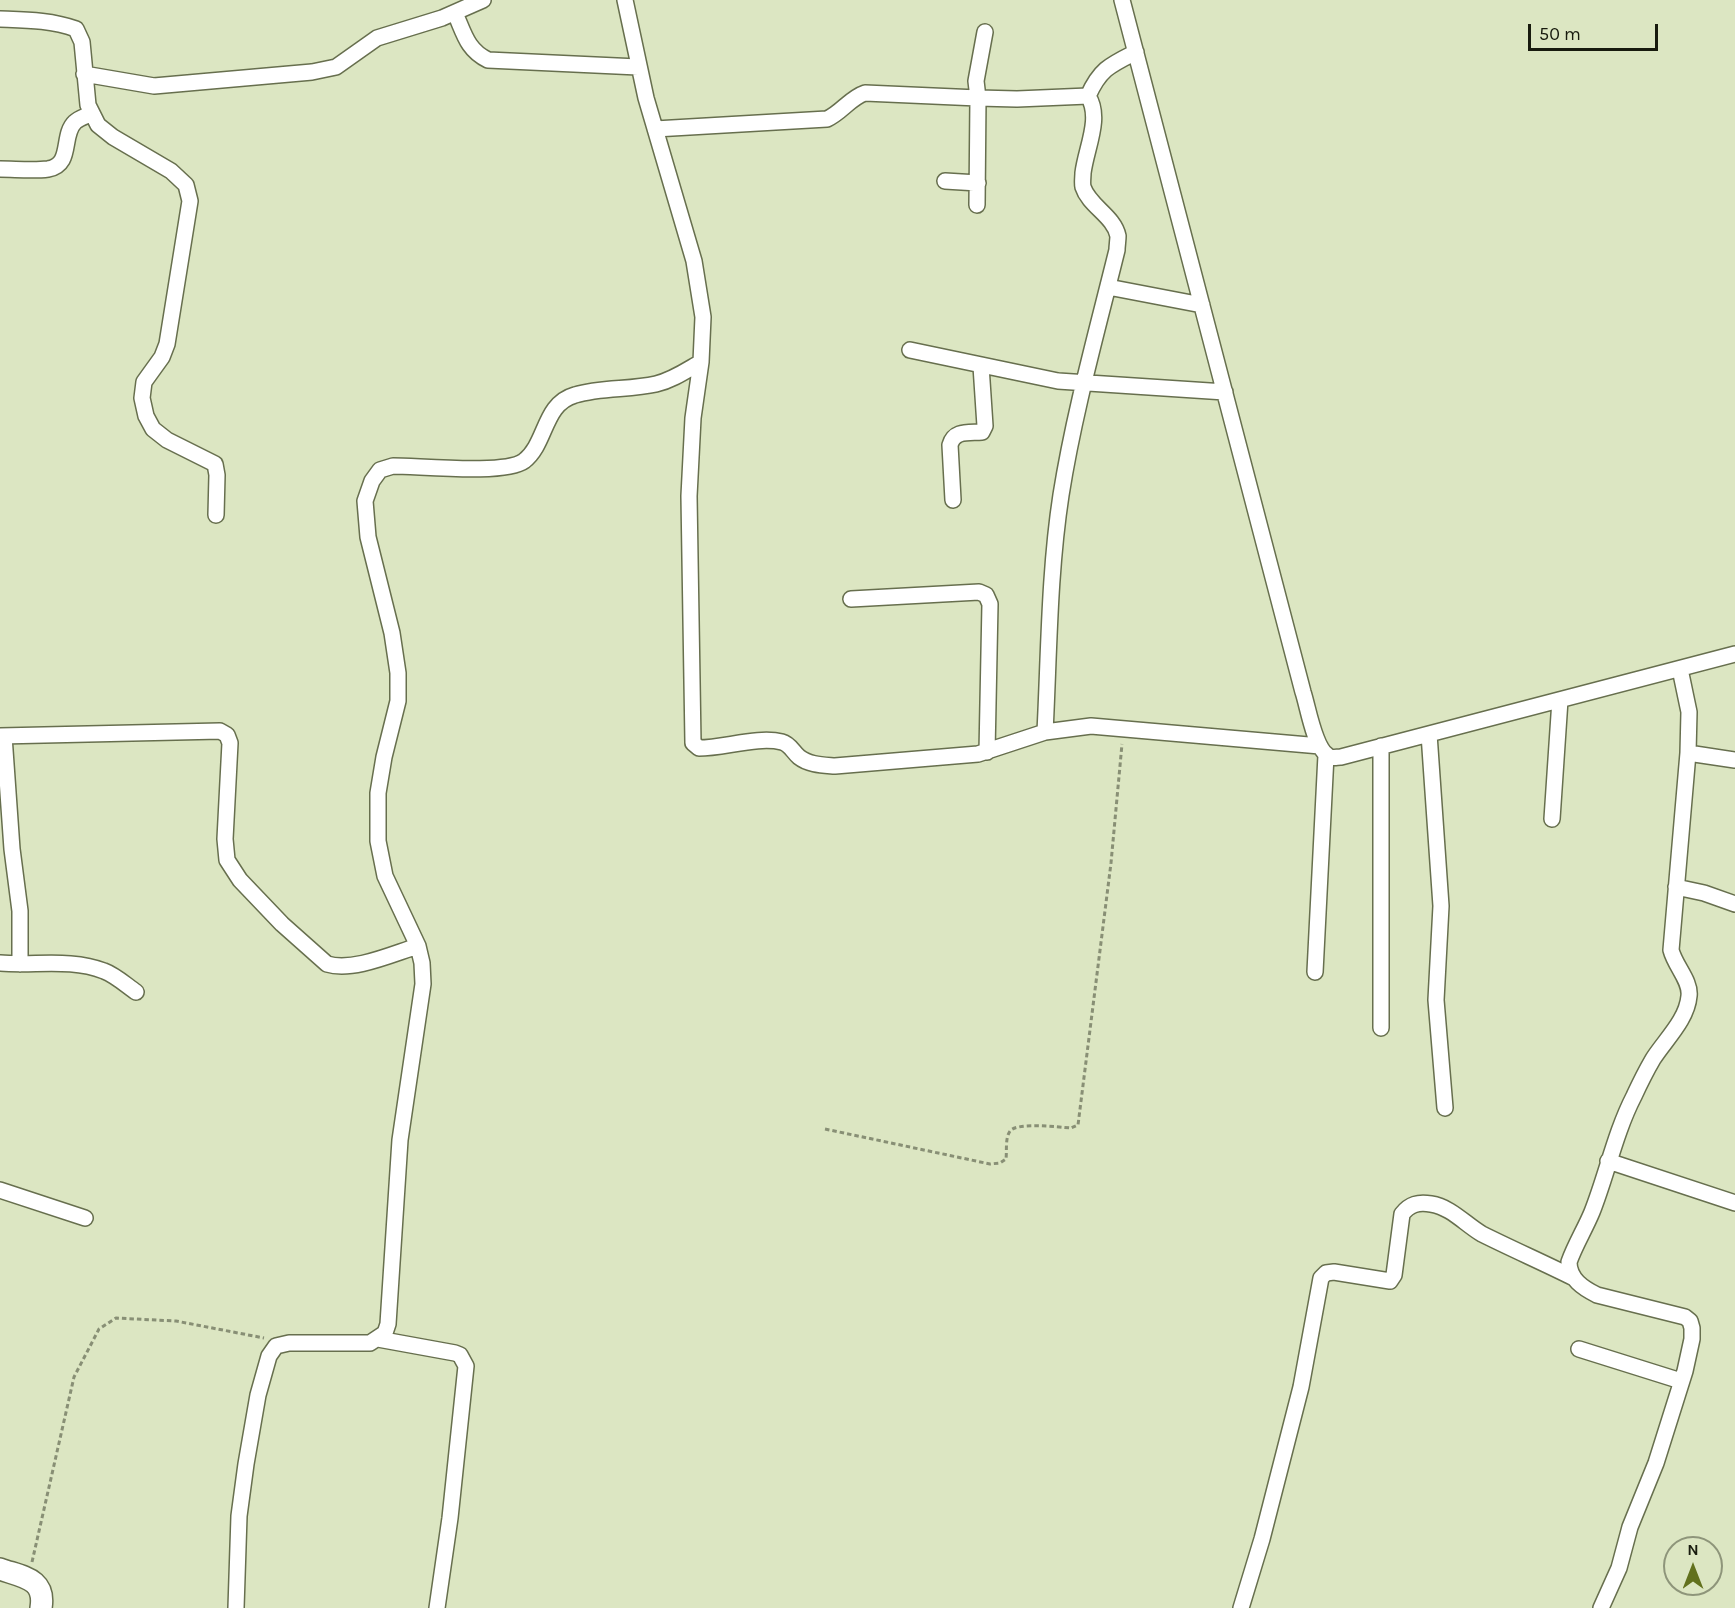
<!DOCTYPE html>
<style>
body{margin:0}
#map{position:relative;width:1735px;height:1608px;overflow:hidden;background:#dce6c2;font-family:Karla,sans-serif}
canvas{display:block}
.north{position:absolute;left:1663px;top:1536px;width:60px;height:60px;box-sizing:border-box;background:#dce6c2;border:2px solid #8e957a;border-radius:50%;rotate:0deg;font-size:16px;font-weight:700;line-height:24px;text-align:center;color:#181b0e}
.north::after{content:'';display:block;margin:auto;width:21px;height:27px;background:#62711d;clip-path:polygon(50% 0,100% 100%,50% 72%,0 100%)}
.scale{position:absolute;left:1528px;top:24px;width:130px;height:27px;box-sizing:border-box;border:3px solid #181b0e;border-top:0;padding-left:8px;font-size:18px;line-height:21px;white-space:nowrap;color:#181b0e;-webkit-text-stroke:4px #dce6c2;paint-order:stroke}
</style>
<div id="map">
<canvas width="1735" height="1608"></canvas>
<div class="north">N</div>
<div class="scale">50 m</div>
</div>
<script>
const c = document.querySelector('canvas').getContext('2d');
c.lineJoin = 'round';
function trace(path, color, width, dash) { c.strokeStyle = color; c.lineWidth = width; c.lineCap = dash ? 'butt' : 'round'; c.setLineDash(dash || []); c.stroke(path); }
const path = new Path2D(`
 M825 1129 990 1164 1000 1163 1006 1159C1007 1151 1005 1138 1010 1131 1017 1122 1059 1127 1071 1128L1078 1125 1111 863 1122 744
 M32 1562 74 1377 99 1329 116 1318 176 1321 264 1338`);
const street = new Path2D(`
 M625 0 646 98 694 261 703 317 701 362 693 418 689 496 693 743 699 748C724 748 758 736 782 742 790 744 793 752 799 757 809 765 823 765 835 766L978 754 1045 732 1091 726 1320 746
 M1122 0 1303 692C1308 707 1314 746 1327 755 1331 759 1336 757 1341 757L1735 654
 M455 13C464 33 467 50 488 60L638 67
 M0 19C26 20 51 20 76 29L82 42 88 105 98 125 113 137 171 171 186 185 190 201 167 344 162 357 144 382 142 398 146 416 153 429 167 440 215 464 217 475 216 515
 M985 32 976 81 978 98 1017 99 1088 96C1102 118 1086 148 1083 173 1083 177 1082 183 1083 187 1089 206 1114 216 1118 236 1118 240 1117 246 1117 250 1097 331 1074 413 1061 495 1049 573 1049 654 1045 732
 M84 74 154 86 312 72 336 67 377 38 442 18 483 0
 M1088 96C1100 69 1110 65 1136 52
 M655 129 827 119C842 112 850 98 865 93L978 98 977 205
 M0 169C15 169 33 171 48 169 73 165 61 135 75 122 79 118 87 116 92 113
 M945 181 978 183
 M1108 287 1202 305
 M910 350 1058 381 1225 392
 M953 500 950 445C954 430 968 433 982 432L985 426 981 366
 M851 599 979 592 986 595 990 604 987 752
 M1429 734 1441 906 1436 1000 1445 1108
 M0 736 220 731 227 735 230 743 225 839 227 860 240 880 282 924 327 964C353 972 392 954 418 946
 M4 736 12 849 20 911V964
 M1381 746V1028
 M1688 753 1735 760
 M1552 819 1560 700
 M1676 887 1704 893 1735 904
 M0 963C34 966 71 958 104 971 115 975 126 985 136 992
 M1315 972 1326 755
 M1608 1161 1735 1203
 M0 1190 85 1218
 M378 1339 455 1353 460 1355 466 1366 450 1518 437 1608
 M1579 1349 1681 1381
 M236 1608 239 1516 246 1464 258 1395 269 1356 276 1346 289 1343H370L385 1333 388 1324 400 1140 423 984 422 963 418 946 385 876 378 841V793L384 757 398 701V673L392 633 368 537 365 501 372 481 380 470 393 466C420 466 505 475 524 461 547 443 543 404 575 395 601 387 630 390 656 384 673 380 687 370 701 362
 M1241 1608 1262 1539 1301 1387 1321 1278 1326 1273 1334 1272 1390 1281 1394 1275 1402 1214C1410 1204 1418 1202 1431 1204 1451 1207 1465 1224 1482 1234 1512 1249 1544 1263 1574 1278
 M1601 1608 1619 1568 1630 1527 1656 1463 1685 1371 1692 1339V1328L1690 1321 1685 1317 1597 1295C1583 1288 1569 1279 1569 1262 1575 1245 1585 1229 1592 1212 1607 1174 1615 1133 1634 1096 1640 1083 1646 1071 1653 1059 1665 1040 1687 1020 1689 996 1691 981 1675 966 1671 950L1688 753 1689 712 1680 669`);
const secondary = new Path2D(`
 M0 1569C22 1577 46 1578 41 1608`);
trace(street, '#676f4e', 18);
trace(secondary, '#676f4e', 24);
trace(path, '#888f75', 3, [4.5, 3]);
trace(street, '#fff', 15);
trace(secondary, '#fff', 21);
</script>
